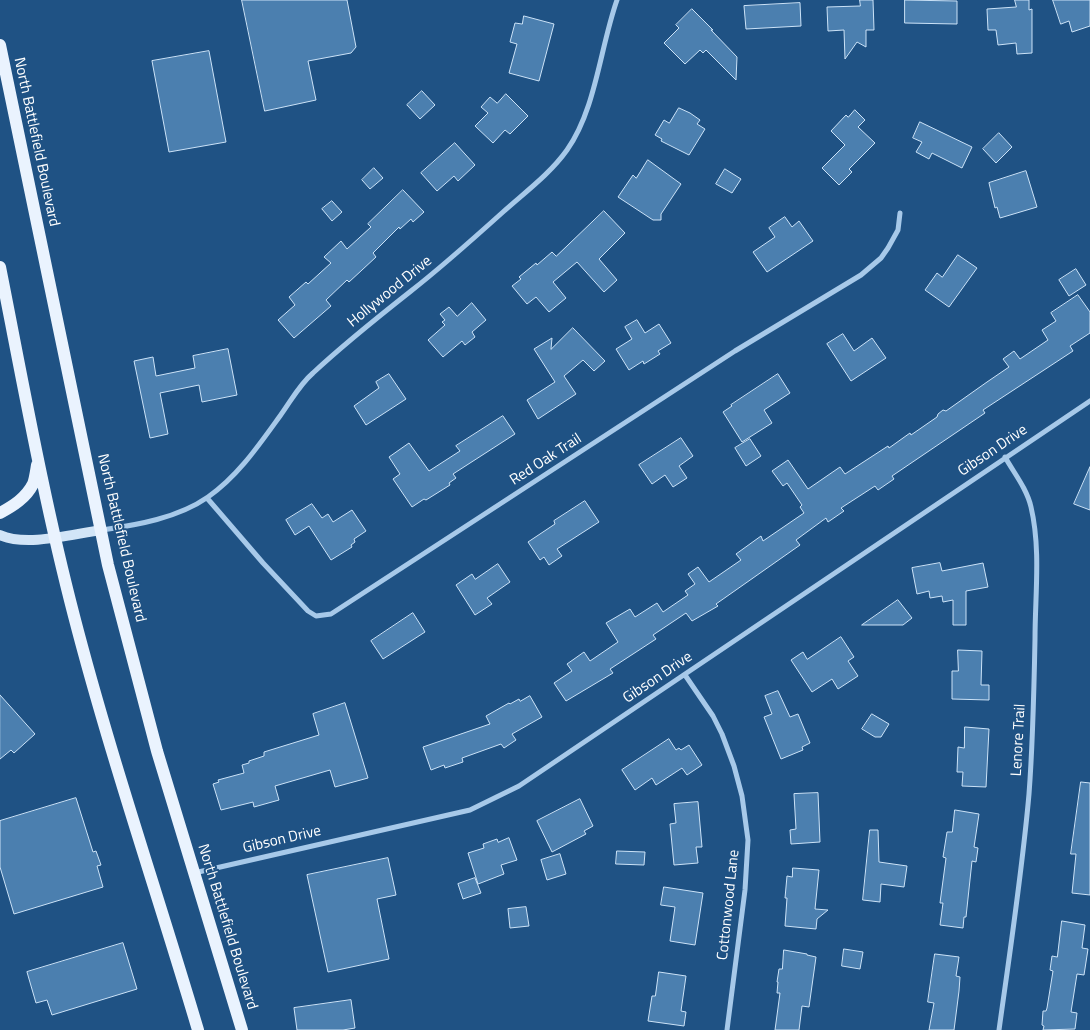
<!DOCTYPE html>
<style>
body{margin:0}
canvas{display:block;background:#1f5284}
</style>
<canvas width="1090" height="1030"></canvas>
<script>
const c = document.querySelector('canvas').getContext('2d');
c.lineJoin = 'round';
function fill(path, color) { c.fillStyle = color; c.fill(path, 'evenodd'); }
function trace(path, color, width, dash) { c.strokeStyle = color; c.lineWidth = width; c.lineCap = dash ? 'butt' : 'round'; c.setLineDash(dash || []); c.stroke(path); }
function label(font, color, halo, rows, align = 'center') {
  c.font = font + ' "Titillium Web",sans-serif'; c.lineWidth = 4; c.setLineDash([]); c.textBaseline = 'middle'; c.strokeStyle = halo; c.fillStyle = color; for (const [text, x, y, turn = 0] of rows) {
    c.save(); c.translate(x, y); c.rotate((+turn || 0) * Math.PI / 180); c.textAlign = isNaN(turn) ? turn : align; if (halo) c.strokeText(text, 0, 0); c.fillText(text, 0, 0); c.restore();
  }
}
const building = new Path2D(`
 M242 0H347L356 47 351 53 308 61 316 100 265 111Z
 M860 0H873L874 30H866V47L857 42 845 59 844 30 828 31 827 7 860 6Z
 M905 0 957 1V24L905 23Z
 M1015 0H1029V10L1032 9V53L1017 54 1016 43 998 45 996 30H988L987 9 1016 7Z
 M1053 0H1090V26L1072 32 1069 21 1061 24Z
 M800 3 801 26 746 29 744 6Z
 M692 9 713 30H711L737 57 736 80 706 50 703 53 700 50 685 64 664 43 679 28 676 25Z
 M524 16 554 24 539 81 509 73 517 44 510 42 515 23 522 24Z
 M209 51 226 142 169 152 152 61Z
 M422 91 435 105 420 119 407 105Z
 M506 94 528 116 510 134 505 130 493 143 475 126 488 113 481 107 490 97 497 103Z
 M679 108 690 113 700 120 697 124 705 129 689 155 661 141 662 139 655 135 664 120 669 123Z
 M855 110 865 120 858 127 875 143 849 169 852 172 839 185 822 168 845 145 831 131 846 115 848 117Z
 M920 122 972 147 962 168 932 153 929 159 916 152 922 142 913 138Z
 M999 133 1012 147 996 163 983 149Z
 M455 143 475 165 458 181 454 176 437 191 421 173Z
 M648 160 681 184 661 214V220H653L618 197 633 175 636 178Z
 M374 168 383 178 370 189 362 180Z
 M725 169 741 179 732 193 716 184Z
 M1026 171 1037 207 1000 218 997 207 995 208 989 183Z
 M403 190 424 212 413 222 411 219 400 229 399 227 373 253 376 257 362 270 349 282 347 280 326 300 331 306 294 338 278 320 295 305 289 297 306 282 308 284 331 263 324 257 341 241 347 249 371 227 368 224Z
 M332 201 342 212 332 221 322 209Z
 M604 211 625 233 599 259 617 280 604 292 577 262 553 282 566 298 549 312 536 297 527 304 512 286 521 279 519 277 536 263 537 265 552 252 556 256Z
 M785 217 792 227 799 221 813 241 767 272 753 252 775 237 769 228Z
 M958 255 977 268 949 307 925 290 937 273 942 277Z
 M1076 269 1086 285 1069 296 1059 280Z
 M1078 295 1090 312V333L1070 346 1073 351 983 410 985 413 892 476 894 479 878 490 875 486 841 508 844 511 828 522 826 518 796 540 800 545 716 604 718 606 692 621 686 613 653 635 656 639 610 669 613 673 566 701 554 683 572 671 567 664 584 652 590 661 618 642 606 623 630 609 635 617 657 603 663 612 688 595 685 591 695 584 688 574 698 567 709 582 741 560 736 554 761 536 763 541 804 513 800 507 802 505 787 483 783 486 772 471 788 460 808 489 840 467 845 474 888 446 889 448 910 433 911 435 937 417 938 414 943 410 946 411 987 382 1009 367 1003 359 1014 351 1020 359 1048 340 1042 330 1056 321 1051 313Z
 M472 303 486 320 472 332 475 337 465 345 462 341 443 357 428 340 445 325 442 322 445 320 440 314 449 307 457 316Z
 M637 320 645 333 659 324 671 343 658 351 660 354 644 364 643 361 629 370 616 349 632 339 625 327Z
 M573 328 605 361 594 371 583 360 564 376 576 394 538 419 527 400 555 382 534 349 552 338 551 349Z
 M843 334 854 351 872 338 886 358 851 381 827 344Z
 M228 349 237 395 202 402 199 385 160 393 168 434 150 438 134 361 153 357 156 376 195 368 193 356Z
 M389 374 406 399 366 425 354 406 379 388 376 382Z
 M778 374 790 393 764 410 772 423 742 442 723 412 732 406 731 405Z
 M503 416 515 434 453 474 456 478 449 483 450 485 426 500 424 499 412 507 393 479 400 474 389 457 409 443 429 471 460 451 456 446Z
 M681 438 693 456 679 466 687 478 673 487 665 475 652 484 639 465Z
 M750 439 761 456 746 466 735 448Z
 M1090 467V510L1074 504Z
 M585 501 599 522 557 549 562 556 549 565 544 557 540 560 528 542 555 524 554 521Z
 M312 504 322 518 328 514 333 522 352 510 366 531 354 539 355 542 351 545 352 547 331 560 309 526 295 535 286 520Z
 M940 563 942 571 983 563 988 587 966 591V625H953V600L943 602 942 596 930 598 929 591 917 594 912 568Z
 M498 564 510 582 487 598 492 604 475 615 456 585 472 574 475 579Z
 M898 600 912 618 903 625H862Z
 M413 613 425 632 383 659 371 641Z
 M841 637 854 657 848 661 858 676 838 689 832 679 812 692 791 660 803 652 807 659Z
 M958 650 982 651 981 685H989V700L952 699V671H958Z
 M778 691 790 717 798 714 810 743 802 747 803 750 781 759 764 717 772 714 765 696Z
 M0 695 35 734 14 753 11 750 0 759Z
 M530 696 542 717 512 734 516 740 504 748 501 744 462 758 463 762 445 768 444 765 431 770 423 747 490 724 486 716 509 703 510 704 519 699 520 701Z
 M345 703 368 778 335 787 330 770 275 786 279 800 254 807 253 802 221 810 213 784 219 782 218 780 244 773 242 765 249 763V761L264 756V752L319 735 313 714Z
 M872 714 889 724 881 737H875L862 729Z
 M965 727 989 729 986 787 962 786 963 772H957L958 747 964 748Z
 M669 739 676 750 679 748 681 750 689 745 702 765 687 775 682 768 656 785 652 778 635 790 622 770Z
 M1081 782 1090 783V895L1072 893 1076 854H1071Z
 M818 793 820 842 791 844 790 830 796 829 794 794Z
 M76 798 93 852 96 851 101 865 97 866 103 887 14 914 0 867V821Z
 M580 799 593 826 584 831 586 834 552 852 537 821Z
 M698 802 702 847H696L698 863 674 865 670 824 676 823 674 804Z
 M955 810 979 814 974 847 978 848 976 862 972 861 966 917H964L963 928 940 925 943 903H940L946 858 943 857 947 832H952Z
 M870 830H878L879 862 907 866 904 887 881 884 880 902 863 900Z
 M509 838 517 860 501 865 504 874 478 884 468 853 484 848 483 844 497 839 498 842Z
 M617 851 645 852 644 865 616 864Z
 M560 854 566 874 547 880 541 860Z
 M388 858 396 895 377 899 389 959 328 972 307 875Z
 M793 868 819 870 815 909 828 910 817 919 816 929 785 926 787 898H785L787 876 792 877Z
 M475 878 481 893 463 899 458 884Z
 M664 887 703 893 695 945 670 941 675 907 661 905Z
 M526 907 529 926 510 928 508 909Z
 M1062 921 1085 925 1082 948 1088 949 1084 975 1077 974 1071 1012 1077 1013 1075 1029 1043 1030 1044 1026 1042 1025 1043 1011H1046L1047 1008 1053 971 1050 970 1052 956 1057 957Z
 M123 943 137 989 52 1015 47 1000 36 1003 27 972Z
 M844 949 863 952 860 969 842 966Z
 M784 950 807 954V955L816 957 809 1007 802 1006 799 1030H775L780 993H777L778 982H777L779 969H782Z
 M935 954 959 957 956 976 960 977 959 991 954 1030H929L934 1003 928 1002Z
 M659 972 686 976 681 1011 686 1012 684 1026 648 1021 652 996H655Z
 M351 1000 355 1028 343 1030H297L294 1008Z`);
const street = new Path2D(`
 M207 498 263 563 308 611 316 616 331 614 735 351 861 275 881 258 888 248 898 230 900 213
 M102 530C137 525 178 518 208 497 238 476 259 445 280 416 291 401 299 385 313 373 344 344 378 317 411 291 443 266 473 239 503 212 524 193 550 174 567 150 596 109 600 48 617 0
 M685 675 713 716 722 734 734 766 742 796 748 840 745 890 727 1030
 M194 873 470 810 519 786 1090 401
 M999 1030C1010 951 1022 873 1029 794 1033 742 1034 691 1035 639 1035 596 1041 549 1031 507 1027 489 1014 473 1005 457`);
const secondary = new Path2D(`
 M0 535C27 547 72 534 102 530`);
const primary = new Path2D(`
 M0 45 108 565 157 751 242 1030
 M0 267C23 383 44 501 74 616 110 755 157 892 198 1030
 M0 513C13 506 26 498 33 484 35 479 36 471 37 465`);
const streetNames = [
 ["North Battlefield Boulevard",36,142,78],
 ["Hollywood Drive",390,292,-39],
 ["Gibson Drive",993,451,-34],
 ["Red Oak Trail",546,460,-33],
 ["North Battlefield Boulevard",121,538,77],
 ["Gibson Drive",658,678,-34],
 ["Lenore Trail",1019,740,-87],
 ["Gibson Drive",282,840,-13],
 ["Cottonwood Lane",729,905,-84],
 ["North Battlefield Boulevard",227,927,73]
];
fill(building, '#4b7faf');
trace(building, '#cbe2f7', 1);
trace(street, '#a7c9e9', 5);
trace(secondary, '#d2e5f7', 10);
trace(primary, '#eaf3fe', 12);
label('15px', '#fff', '#1f5284', streetNames);
</script>
